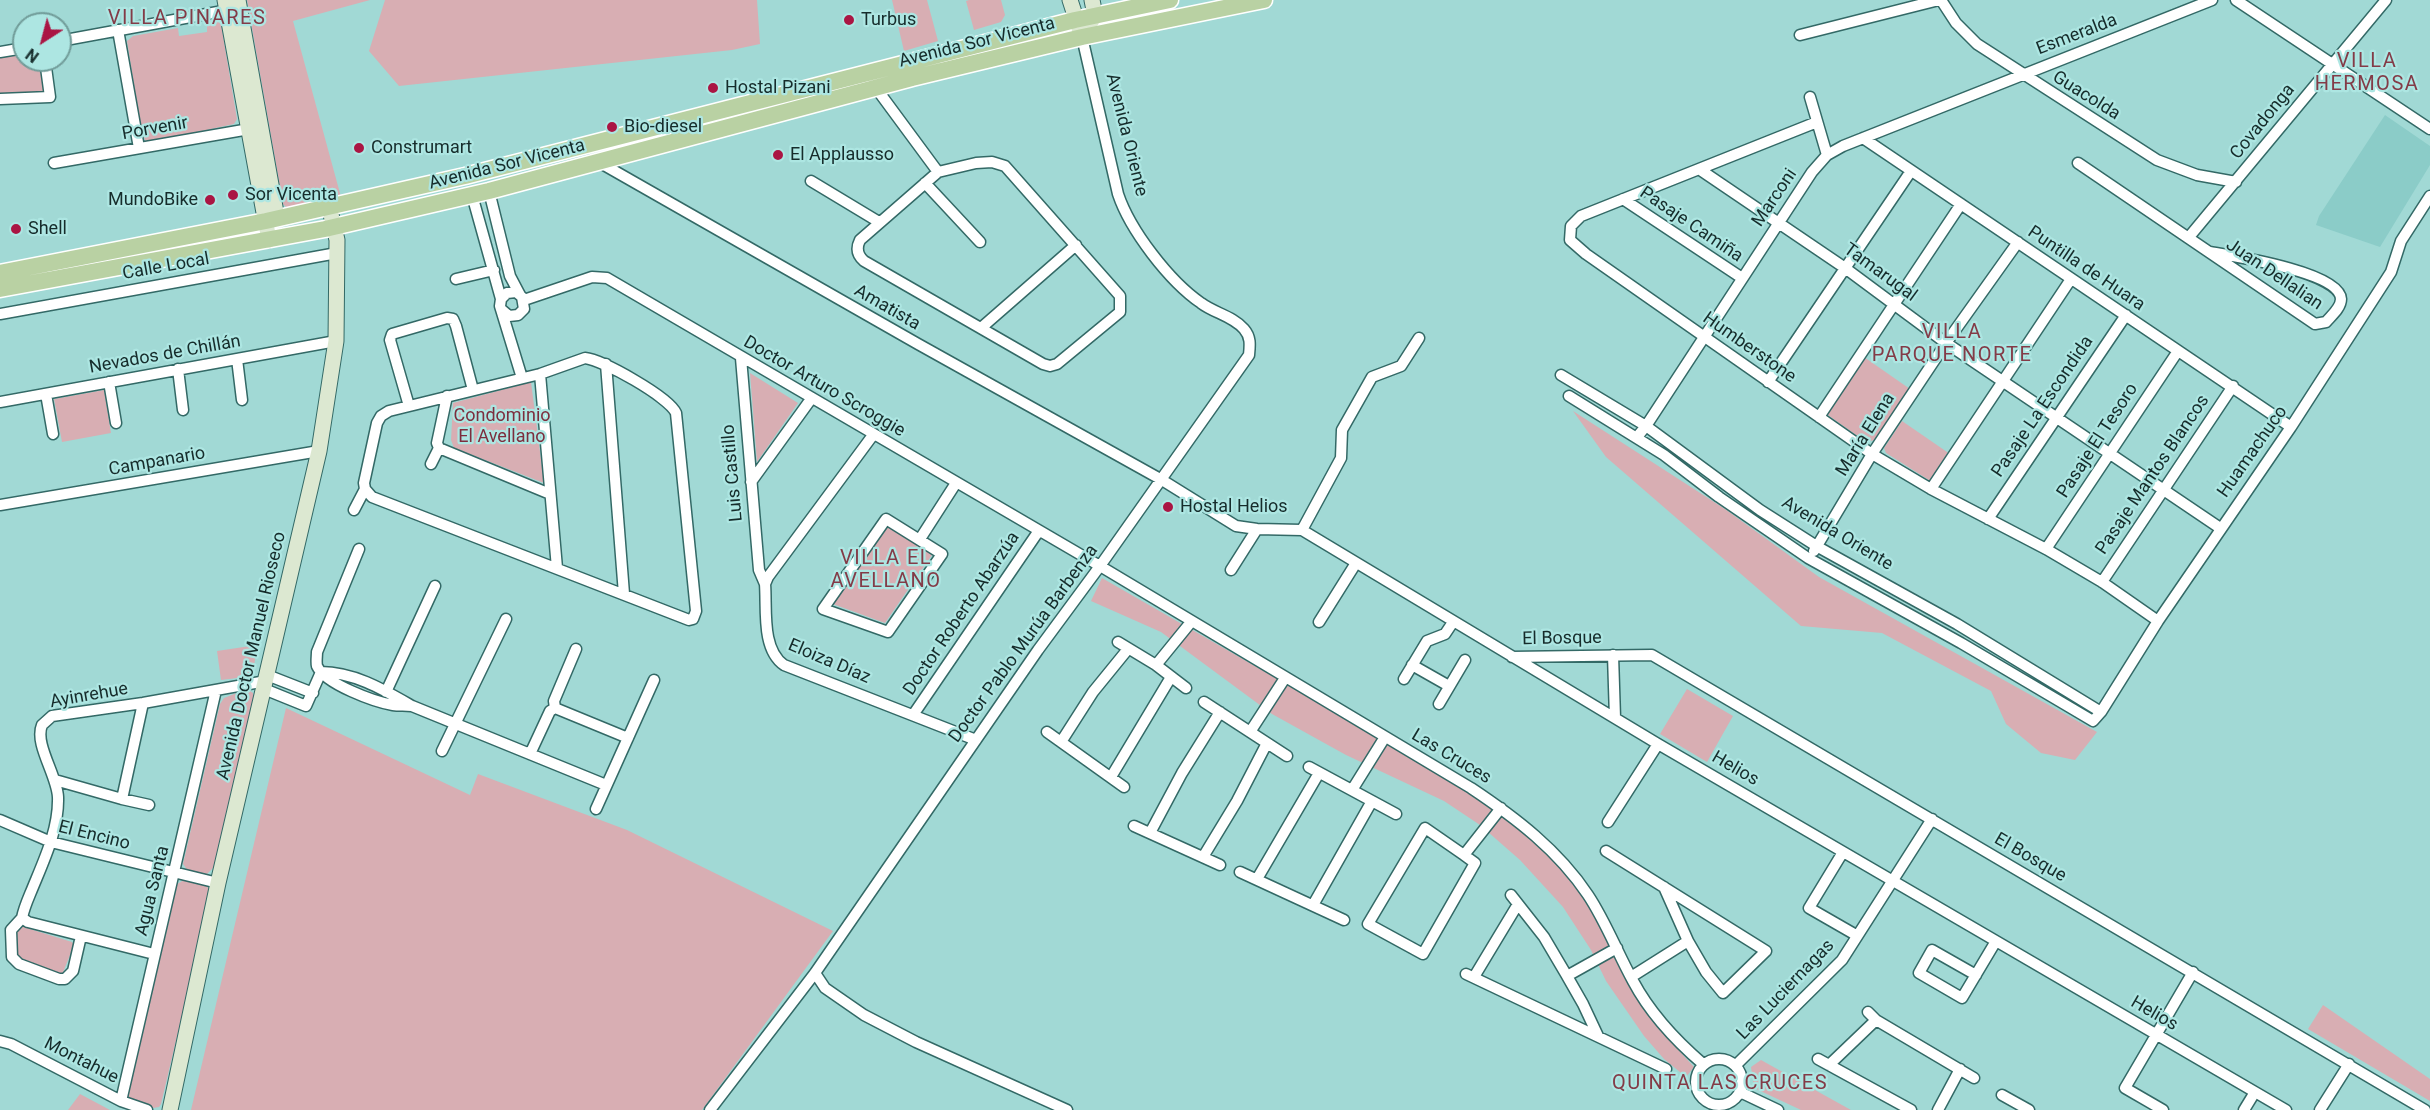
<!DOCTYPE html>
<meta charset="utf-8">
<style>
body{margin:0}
#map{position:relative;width:2430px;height:1110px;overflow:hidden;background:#a1d9d5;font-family:Roboto,sans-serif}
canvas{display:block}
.north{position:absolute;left:12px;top:12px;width:60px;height:60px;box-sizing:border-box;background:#ade6e2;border:2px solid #719c99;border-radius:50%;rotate:216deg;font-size:16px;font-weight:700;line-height:24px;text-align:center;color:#162c2b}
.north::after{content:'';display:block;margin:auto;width:21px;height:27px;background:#aa1543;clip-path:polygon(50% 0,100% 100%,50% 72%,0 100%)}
</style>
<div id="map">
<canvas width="2430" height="1110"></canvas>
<div class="north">N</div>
</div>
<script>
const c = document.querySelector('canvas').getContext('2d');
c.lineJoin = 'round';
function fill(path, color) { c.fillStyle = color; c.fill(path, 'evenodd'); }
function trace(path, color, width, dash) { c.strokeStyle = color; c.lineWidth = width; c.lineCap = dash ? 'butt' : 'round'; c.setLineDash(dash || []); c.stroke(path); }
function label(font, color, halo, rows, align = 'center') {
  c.font = font + ' Roboto,sans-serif'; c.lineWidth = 4.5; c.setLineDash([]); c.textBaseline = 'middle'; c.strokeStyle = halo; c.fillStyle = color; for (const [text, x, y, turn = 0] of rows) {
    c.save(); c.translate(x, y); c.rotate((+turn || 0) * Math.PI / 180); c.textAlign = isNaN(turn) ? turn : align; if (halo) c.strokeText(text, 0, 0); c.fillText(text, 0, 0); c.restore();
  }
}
const built = new Path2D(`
 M2385 115 2430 146V165L2380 247 2316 225 2319 216Z`);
const green = new Path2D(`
 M247 0H370L293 21 341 197 287 208 283 204Z
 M385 0H757L760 44 732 50 399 86 369 51Z
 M892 0H927L938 41 904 51Z
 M969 0H1001L1005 15 1001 22 974 30 966 1Z
 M217 21 221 24 237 119 234 124 147 143 142 135 127 41 133 36 178 28 179 36 207 32V22Z
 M24 54V60H40L44 93 0 95V58Z
 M1864 357 1910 389 1875 440 1866 442 1825 413Z
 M750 373 798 403 757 462Z
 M531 382 544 483 454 448 451 440 453 403Z
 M104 390 111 433 62 442 54 399Z
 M1573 411 1725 509 1819 577 2097 732 2075 760 2041 753 2006 724 1991 691 1882 633 1801 626 1606 457Z
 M1902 421 1950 454 1932 482 1886 453 1884 448Z
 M887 523 934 552 885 623 830 603Z
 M1102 578 1453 780 1515 822 1545 848 1572 879 1600 926 1637 999 1653 1022 1694 1067 1686 1077 1664 1059 1644 1036 1606 981 1591 950 1563 907 1520 860 1480 825 1444 801 1346 755 1272 714 1161 632 1091 601Z
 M257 645C253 678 254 676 221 680L217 651Z
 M247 689 253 693 254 697 214 867 207 874 188 871 183 864 220 704 224 698Z
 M1687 689 1733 716 1707 762 1660 734Z
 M286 708 470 795 478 774 627 830 833 931 702 1110H191Z
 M184 880 207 886 211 893 161 1104 159 1107 153 1108 131 1101 126 1093 177 884Z
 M21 922 30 929 72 942 74 945 62 975 17 958 13 935Z
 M2323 1005 2430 1079V1101L2308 1029Z
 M1761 1060 1851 1110H1801L1754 1088 1751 1067Z
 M80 1094 110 1110H68Z`);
const street = new Path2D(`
 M1941 0 1956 23 1977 44 2157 160 2197 175 2236 182
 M2236 0 2430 129
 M118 30 139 148
 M1800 35 1939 0
 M60 41 234 9
 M0 52 24 48
 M876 88 938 172
 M1810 97 1827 155
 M0 99 50 97 45 60
 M1817 122 1581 216 1571 226 1570 240 1586 254 1872 454 1931 489 2046 549 2102 582 2158 621
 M1863 138 2291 427
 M597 161 918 344 1162 480 1236 526 1257 529 1302 530 1658 744 2286 1110
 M992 162 1005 166 1120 296V312L1057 364 1050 366 1043 364 864 261C857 255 856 248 860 240L938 172 976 163Z
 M54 163 255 128
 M2078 163 2315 324 2326 322C2331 316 2341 308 2341 299 2340 272 2233 256 2210 252
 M1699 169 1845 268 1946 343 2220 528
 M811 181 879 222
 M925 183 980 242
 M489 191 510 276 520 295
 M472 195 501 299
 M1623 199 1742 278
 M2189 237 2386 0
 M456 279 494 270
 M524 300 592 277 607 278 1100 566 1471 788C1516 818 1558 850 1588 895 1606 922 1617 952 1633 981 1650 1013 1675 1040 1703 1064
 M502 310 509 316 518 315 524 309 522 297 516 292 507 293 501 299 500 306 522 378
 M0 314 337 253
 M981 328 1076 245
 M585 358C603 360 669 397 676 413L696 611 693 619 689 620 372 497 365 489 364 483 377 423 381 416 389 411 540 374Z
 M741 358 759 570 765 584
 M237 359 242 400
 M606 364 624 594
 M178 369 183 410
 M540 374 557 568
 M1561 375 1646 426 1760 510 1818 547 1957 624 2101 712
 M109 382 116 423
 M1768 382 1911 171
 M46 394 53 434
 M447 396 437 443 439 448 550 494
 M1569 396 1664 455 1719 497 1808 558 1961 643 2093 721 2101 712 2158 621 2291 427 2391 272 2401 241 2430 196
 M0 402 336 341
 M409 406 390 340 392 334 447 318 453 319 456 326 473 390
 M1819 417 1961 204
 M873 435 768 577 765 584C767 608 761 649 784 665L976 740
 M1637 437 1646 426 1812 172 1827 155 1843 146 2212 0
 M431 464 439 448
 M751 482 811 399
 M1931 489 2071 279
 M0 505 319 451
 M354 510 365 489
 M886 519 942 554 888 632 823 609Z
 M1988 519 2126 315
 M1302 530 1341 458 1342 430 1372 377 1401 366 1419 338
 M920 539 956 483
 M2046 549 2178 351
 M1814 551 1872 454 1946 343 2018 242
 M1231 570 1257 529
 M2102 582 2233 386
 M1319 622 1356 563
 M1118 642 1156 665 1186 688
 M576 649 554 701 555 708 628 738
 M1613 655 1615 718
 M1512 657 1652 655 2425 1110
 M1156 665 1191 622
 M1412 665 1449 686
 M321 672C354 672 384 690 412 706 406 705 399 706 393 705 375 702 325 684 317 666 316 662 317 656 317 652L359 549
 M267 675 313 693
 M1404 679 1427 641 1445 634 1453 622
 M264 689 306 706 321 672
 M386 692 435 586
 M1204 702 1287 756
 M1439 704 1465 660
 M412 706 606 785
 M913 715 1038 532
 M1047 732 1124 787
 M1250 732 1285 678
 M1061 742 1093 692 1128 649
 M442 751 506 619
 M530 754 550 711 555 708
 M1309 767 1396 814
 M1111 777 1171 677
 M55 780 122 799 143 703
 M1352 790 1385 737
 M122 799 149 805
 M596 809 654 680
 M0 820 51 842 218 883
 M1608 822 1658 744
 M1134 826 1220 865
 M1150 833 1182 773 1220 712
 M1606 851 1766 951 1723 993 1706 972 1688 941 1631 977
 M1843 852 1809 908 1856 935
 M1464 855 1475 863 1423 954 1368 924 1425 828 1464 855 1501 808
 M1203 857 1237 801 1267 743
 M1240 872 1344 920
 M1257 879 1319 773
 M1664 887 1688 941
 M1511 895 1544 937 1567 976 1617 948
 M1313 905 1372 801
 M22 918 11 930 12 957 19 964 59 979H65L73 971 81 936
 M154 954 28 922 22 918C24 907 29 897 33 887 45 858 59 828 58 797 57 775 34 744 42 725L52 716 143 703 266 681
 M815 973 825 988 864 1015 916 1042 1067 1110
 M1466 974 1666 1069
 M1976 975 1932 950 1919 973 1962 998 1996 941
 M1567 976 1583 1004 1598 1036
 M1474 977 1518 904
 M1868 1012 1876 1020 1974 1078
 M0 1041 11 1044 121 1101 147 1110
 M1696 1082a23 23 0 1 1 46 0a23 23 0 1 1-46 0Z
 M1818 1059 1911 1110
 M1736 1065 1842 960 1932 819
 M1829 1065 1876 1020
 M1740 1092 1778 1110
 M2002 1095 2029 1110
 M121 1101 216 690
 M710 1110 815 973 1038 650 1100 566 1249 355C1250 345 1251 337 1244 329 1233 316 1214 313 1201 303 1169 281 1130 230 1118 194L1082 37
 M1938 1110 1960 1069
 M2163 1110 2125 1088 2193 972
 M2244 1110 2255 1092
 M2320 1110 2349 1064`);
const secondary = new Path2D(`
 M225 0 269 240
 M238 0 277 218
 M1070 0 1080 31
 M1082 37 1095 15 1092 0
 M170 1110 218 883 319 451 336 341 337 240 329 206`);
const primary = new Path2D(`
 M0 273 266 221 465 176 1075 20 1170 0
 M0 289 325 229 489 191 912 78 1082 37 1264 0`);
const markers = [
 [849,20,6,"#aa1543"],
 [713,88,6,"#aa1543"],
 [612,127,6,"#aa1543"],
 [359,148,6,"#aa1543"],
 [778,155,6,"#aa1543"],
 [233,195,6,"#aa1543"],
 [210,200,6,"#aa1543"],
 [16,229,6,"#aa1543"],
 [1168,507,6,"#aa1543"]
];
const poiNames = [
 ["Turbus",861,20],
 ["Hostal Pizani",725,88],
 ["Bio-diesel",624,127],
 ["Construmart",371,148],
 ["El Applausso",790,155],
 ["Sor Vicenta",245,195],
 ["MundoBike",198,200,"right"],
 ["Shell",28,229],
 ["Hostal Helios",1180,507]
];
const streetNames = [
 ["Esmeralda",2077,35,-21],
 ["Avenida Sor Vicenta",977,43,-14],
 ["Guacolda",2086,96,32],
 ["Covadonga",2263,122,-51],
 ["Porvenir",155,129,-10],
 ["Avenida Oriente",1126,135,76],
 ["Avenida Sor Vicenta",507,165,-14],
 ["Marconi",1775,198,-56],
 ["Pasaje Camiña",1691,225,34],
 ["Calle Local",166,267,-10],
 ["Puntilla de Huara",2086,269,34],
 ["Tamarugal",1880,273,36],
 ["Juan Dellalian",2274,275,34],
 ["Amatista",887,308,30],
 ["Humberstone",1749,348,35],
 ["Nevados de Chillán",165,355,-10],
 ["Doctor Arturo Scroggie",824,387,30],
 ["Pasaje La Escondida",2043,407,-56],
 ["María Elena",1866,435,-58],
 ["Pasaje El Tesoro",2098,441,-57],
 ["Huamachuco",2253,452,-55],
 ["Campanario",157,462,-10],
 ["Luis Castillo",733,473,-95],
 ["Pasaje Mantos Blancos",2153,475,-56],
 ["Avenida Oriente",1837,534,31],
 ["Doctor Roberto Abarzúa",962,614,-56],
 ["El Bosque",1562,639,-1],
 ["Doctor Pablo Murúa Barbenza",1024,644,-54],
 ["Avenida Doctor Manuel Rioseco",252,656,-77],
 ["Eloiza Díaz",829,662,23],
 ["Ayinrehue",89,696,-10],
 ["Las Cruces",1451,757,31],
 ["Helios",1735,769,30],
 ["El Encino",94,836,14],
 ["El Bosque",2030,858,30],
 ["Agua Santa",153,891,-76],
 ["Las Luciernagas",1786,990,-46],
 ["Helios",2154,1014,30],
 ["Montahue",81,1061,27]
];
const parkNames = [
 ["Condominio",502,416],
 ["El Avellano",502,437]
];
const neighbourhoodNames = [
 ["VILLA PINARES",187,19],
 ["VILLA",2367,62],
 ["HERMOSA",2367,85],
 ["VILLA",1952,333],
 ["PARQUE NORTE",1952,356],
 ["VILLA EL",886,559],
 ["AVELLANO",886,582],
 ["QUINTA LAS CRUCES",1720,1084]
];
fill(built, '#8bccc8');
fill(green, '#d8aeb3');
trace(street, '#336966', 13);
trace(secondary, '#336966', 17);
trace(primary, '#fff', 19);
trace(street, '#fff', 10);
trace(secondary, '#dce8d1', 15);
trace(primary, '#b9d1a3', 16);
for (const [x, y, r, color] of markers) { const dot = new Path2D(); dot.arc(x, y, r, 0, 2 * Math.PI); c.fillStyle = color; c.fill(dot); trace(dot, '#ade6e2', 2); }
label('18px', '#162c2b', '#ade6e2', poiNames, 'left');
label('18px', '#162c2b', '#ade6e2', streetNames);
label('18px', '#7d2d3d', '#ade6e2', parkNames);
c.letterSpacing = '1.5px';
label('20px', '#833b47', '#ade6e2', neighbourhoodNames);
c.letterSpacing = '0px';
</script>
